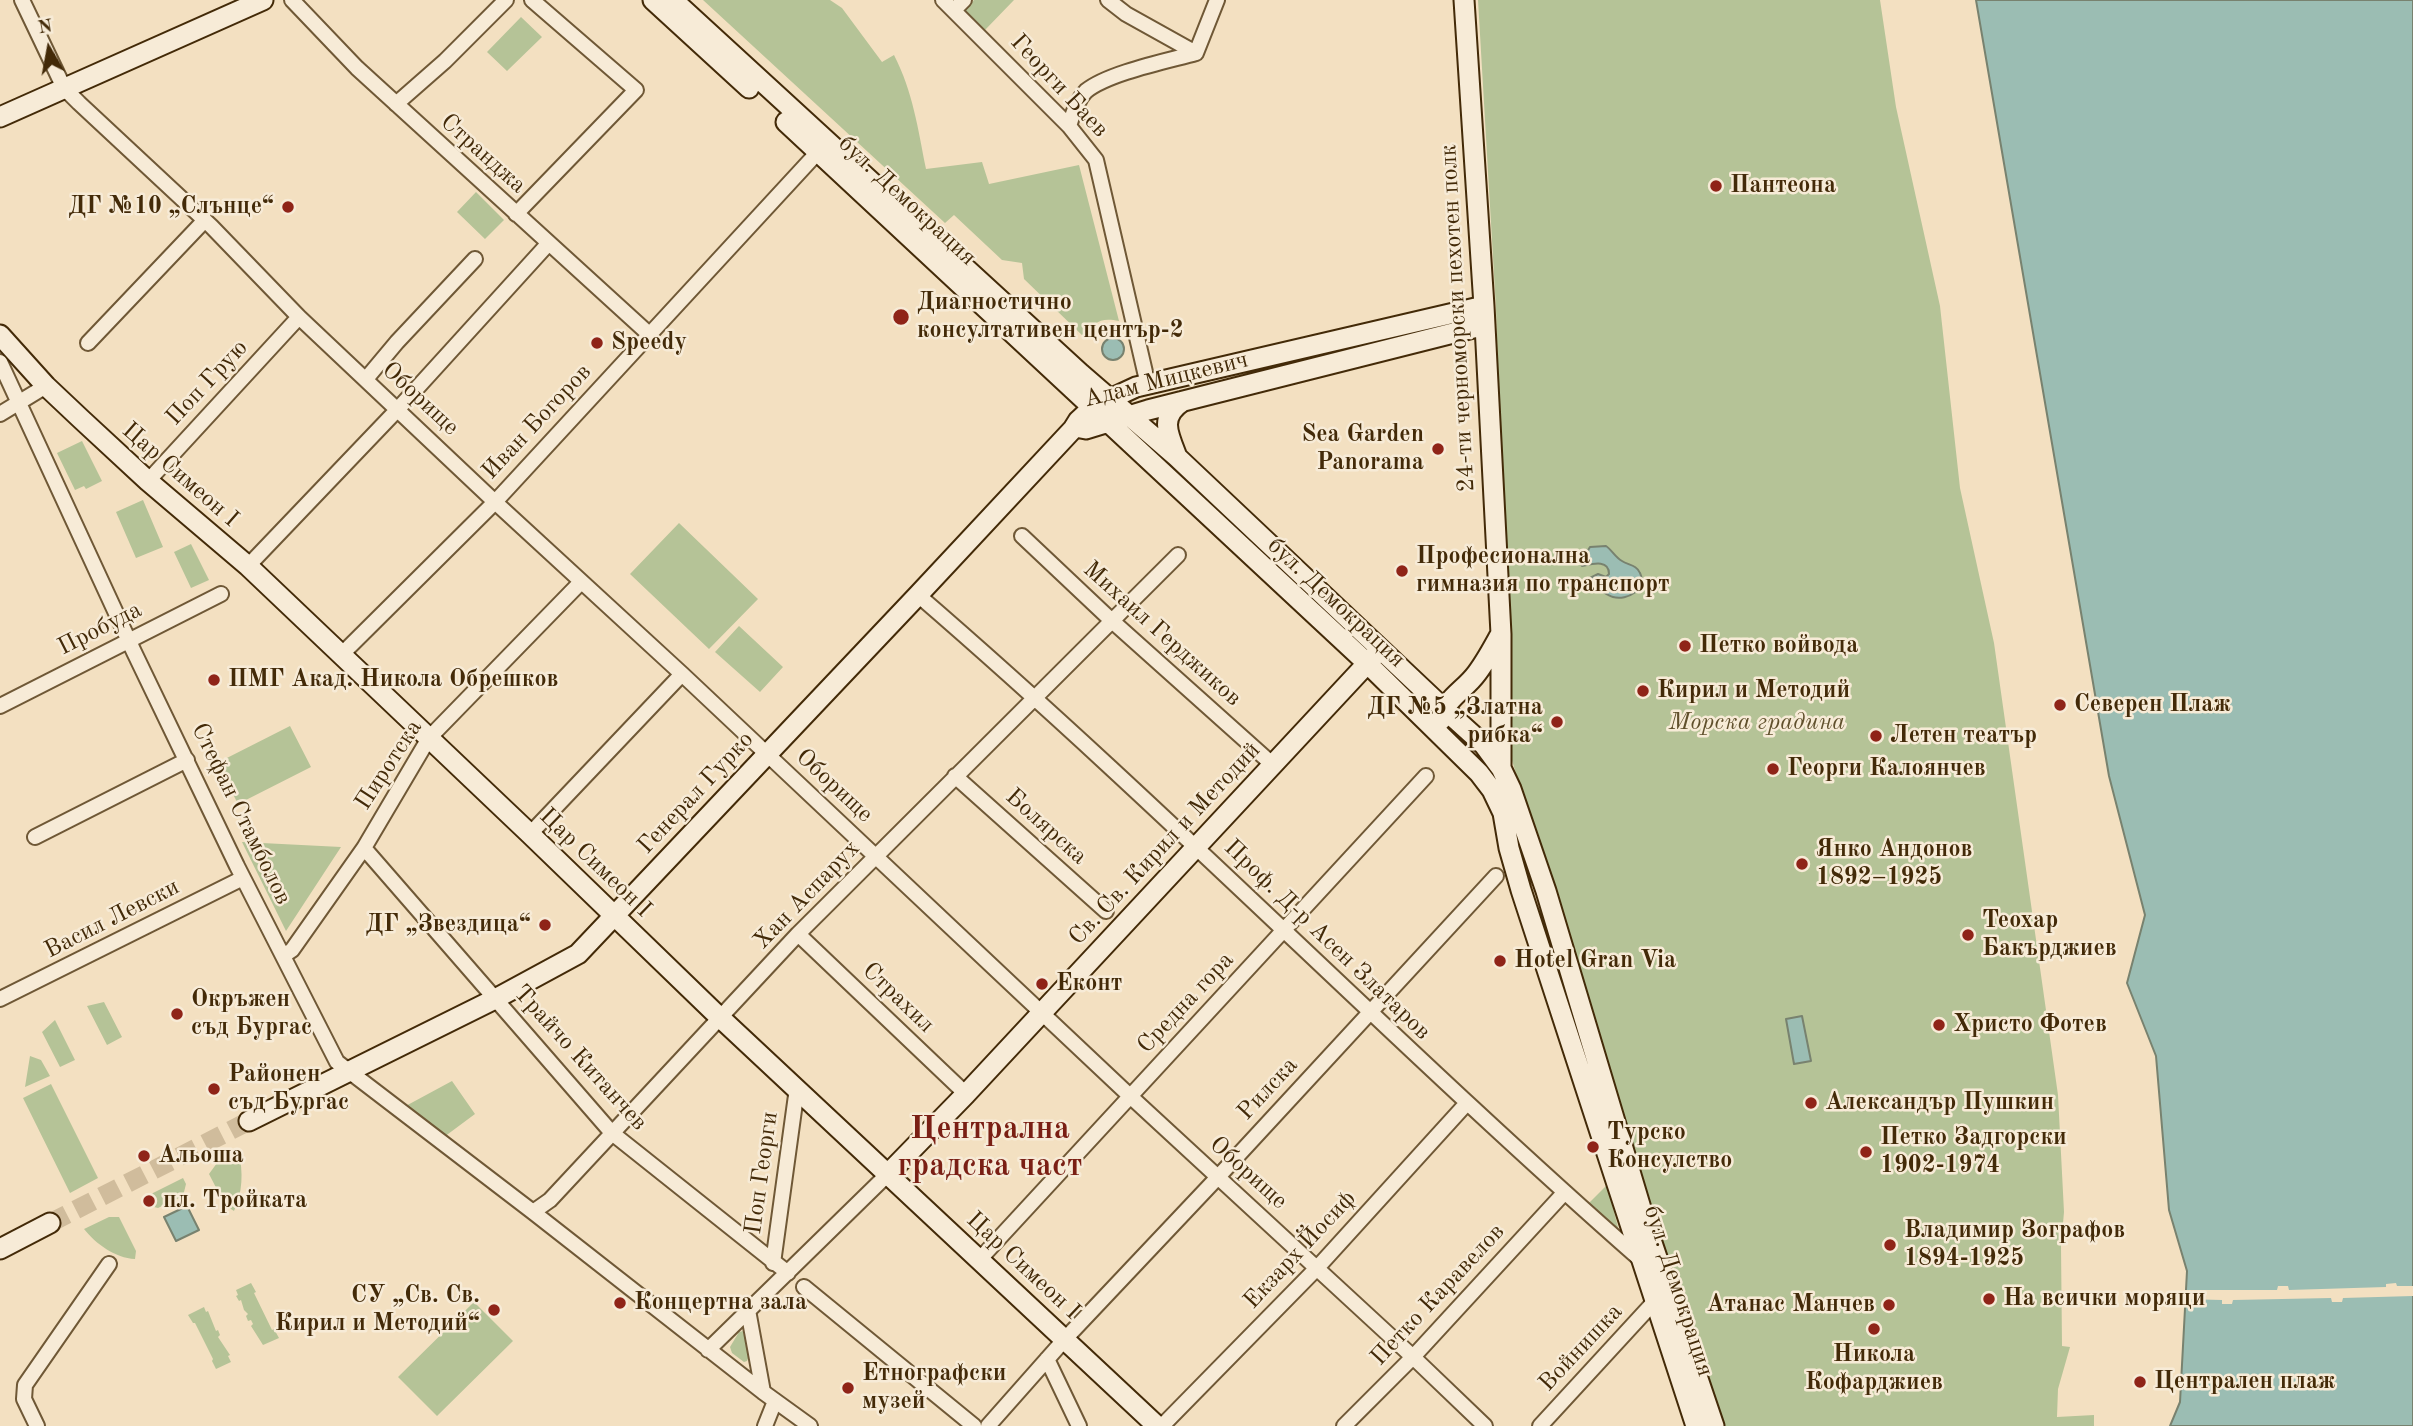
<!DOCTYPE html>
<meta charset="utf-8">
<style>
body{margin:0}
#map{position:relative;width:2413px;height:1426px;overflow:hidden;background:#f3e0c1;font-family:"Old Standard TT",serif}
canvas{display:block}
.north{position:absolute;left:14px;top:14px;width:70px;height:70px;-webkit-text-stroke:5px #f7ebd7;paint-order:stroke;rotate:350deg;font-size:19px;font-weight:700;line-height:28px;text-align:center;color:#432a08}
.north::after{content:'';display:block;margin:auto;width:24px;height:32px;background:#432a08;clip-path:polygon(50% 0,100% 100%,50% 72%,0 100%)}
</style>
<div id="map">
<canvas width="2413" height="1426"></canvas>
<div class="north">N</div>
</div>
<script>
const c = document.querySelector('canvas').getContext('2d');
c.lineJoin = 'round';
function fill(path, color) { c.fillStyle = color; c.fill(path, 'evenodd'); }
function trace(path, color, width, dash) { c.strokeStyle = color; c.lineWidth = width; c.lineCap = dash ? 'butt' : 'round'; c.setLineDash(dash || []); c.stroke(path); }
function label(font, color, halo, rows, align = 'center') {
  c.font = font + ' "Old Standard TT",serif'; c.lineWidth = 5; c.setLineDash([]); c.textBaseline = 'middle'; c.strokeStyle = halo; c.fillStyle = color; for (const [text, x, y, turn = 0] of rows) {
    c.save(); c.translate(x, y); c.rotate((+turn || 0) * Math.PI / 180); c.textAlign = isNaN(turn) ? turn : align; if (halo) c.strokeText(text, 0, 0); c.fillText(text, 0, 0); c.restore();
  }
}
const green = new Path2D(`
 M703 0H830L842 8 882 62 894 55C913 92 918 129 926 169L982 162 989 184 1079 165 1119 321C1101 317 1093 322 1084 337L1024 279 1022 263 1002 260 954 215 945 223Z
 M974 0H1014L985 30 964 10Z
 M1478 0H1880L1896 107 1940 306 1960 488 1994 643 2058 1095 2064 1212 2061 1246 2062 1346 2070 1347 2058 1389 2057 1417 2094 1415V1426H1720L1651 1227 1511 757V628L1503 527 1496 309Z
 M521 17 542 37 507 71 487 52Z
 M476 192 504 220 485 239 457 212Z
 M82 441 102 481 86 489 84 486 75 490 57 453Z
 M143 500 163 547 136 558 116 512Z
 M679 523 758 599 709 649 630 574Z
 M191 544 209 580 191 588 174 552Z
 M739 626 783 667 760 692 715 652Z
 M290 726 311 767 238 804 217 763Z
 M242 842 341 847 286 931Z
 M104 1002 122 1037 107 1045 87 1006Z
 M55 1020 75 1060 60 1067 42 1032Z
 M30 1056 41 1060 50 1076 25 1087Z
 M452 1081 475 1114 444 1137 402 1108Z
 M51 1084 98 1178 70 1193 23 1098Z
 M239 1153C243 1172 243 1192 234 1211L225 1205 209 1174 217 1163Z
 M183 1178 186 1184 183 1196 158 1208 146 1205 143 1198Z
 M1607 1185 1619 1231 1587 1205Z
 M109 1217H119L136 1251 135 1259C115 1258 96 1244 84 1229Z
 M251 1283 256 1292 254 1293 272 1330 274 1329 279 1338 263 1345 251 1326 253 1324 251 1320 248 1321 246 1316 248 1314 244 1310 241 1300 239 1301 236 1296 238 1295 236 1290Z
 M474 1302 513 1341 437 1416 398 1377Z
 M204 1307 206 1312 208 1311 216 1331 218 1330 220 1335 218 1337 230 1355 228 1356 231 1362 216 1369 212 1361 213 1359 195 1323H193L188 1315Z
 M743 1331 749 1356 747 1361 744 1362 732 1353 730 1347 739 1332Z`);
const water = new Path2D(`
 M1976 0H2413V1426H2170L2180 1402 2187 1271 2169 1210 2156 1056 2127 983 2145 915 2109 776Z
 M1102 349a11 11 0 1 1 22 0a11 11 0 1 1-22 0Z
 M1606 546C1612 550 1615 557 1622 561 1628 565 1637 565 1640 573 1648 589 1627 601 1613 597 1606 595 1601 589 1593 587L1590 578 1598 574 1606 577 1609 574C1609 559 1592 564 1582 566L1580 563 1590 547Z
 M1802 1016 1811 1061 1794 1064 1786 1019Z
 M187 1206 199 1230 176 1241 164 1217Z`);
const pier = new Path2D(`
 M2396 1283 2397 1286H2413V1296L2343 1298 2342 1302H2332L2331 1298 2233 1300 2232 1304H2222V1300L2182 1299V1290H2277L2278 1286H2288L2289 1290 2386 1287V1284Z`);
const secondaryTunnel = new Path2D(`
 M50 1223 249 1121`);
const street = new Path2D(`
 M22 0 64 88 79 103 211 226 299 317 495 502 682 674 1130 1096 1413 1357 1485 1426
 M292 0 357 68 650 335
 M943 0 1069 126 1096 160 1148 385
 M1108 0 1126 14 1196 53
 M954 10 964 0
 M1196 53 1217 0
 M396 104 445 61 506 0
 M1069 126C1073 114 1077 100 1086 91 1108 73 1167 61 1196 53
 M516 214 636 90 532 0
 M88 343 205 220
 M0 362 134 652 237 866 337 1062 533 1212 763 1392 810 1426
 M366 379 397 342 475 259
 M0 414 46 386
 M148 481 299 317
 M1022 536 1111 620 1272 764
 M248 566 398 409 548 244
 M918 595C1166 809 1395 1044 1641 1260
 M340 656 495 502 818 152
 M0 706 221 594
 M955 776 1106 911
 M530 834 682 674
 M35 837 187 760
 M364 848 612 1133 788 1273
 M798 934 966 1094
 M283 956 292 950 364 848 429 738 581 582
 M0 999 243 878
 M533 1212 550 1200 798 934 1178 555
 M979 1260 1426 776
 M773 1263 797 1088
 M804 1287 974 1426
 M748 1310 763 1392
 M708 1350 888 1174
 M1047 1359 1079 1426
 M37 1426 24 1399 25 1385 109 1264
 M765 1426 775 1401
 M988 1426 1065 1339 1218 1177 1496 876
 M1162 1426 1317 1268 1467 1103
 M1344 1426 1413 1357 1564 1193
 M1540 1426 1655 1301`);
const secondary = new Path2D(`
 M653 0 749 88
 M673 0 1081 374 1177 457 1443 708 1484 745 1501 768 1511 789 1546 891 1646 1225 1714 1426
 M1464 0 1484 306 1501 634V768
 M0 117 263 0
 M786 122 1367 663 1479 773 1492 790 1503 813 1509 848 1521 890 1696 1426
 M0 335 46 386 81 419 148 481 248 566 530 834 713 1011 1157 1426
 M1075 427 1086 429 1148 410 1485 325
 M1176 454C1167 432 1160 416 1183 401
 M1441 720C1445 698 1464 691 1477 673 1486 661 1493 648 1500 635
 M249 1121 495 999 578 954 918 595 1073 429 1078 421 1093 407 1136 387 1484 306
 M888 1174 966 1094 1376 654
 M0 1249 50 1223`);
const markers = [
 [1716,186,7,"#8f2418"],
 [288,207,7,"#8f2418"],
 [901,317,9,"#8f2418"],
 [597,343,7,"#8f2418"],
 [1438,449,7,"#8f2418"],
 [1402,571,7,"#8f2418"],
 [1685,646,7,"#8f2418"],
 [214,680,7,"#8f2418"],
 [1643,691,7,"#8f2418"],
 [2060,705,7,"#8f2418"],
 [1557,722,7,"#8f2418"],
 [1876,736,7,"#8f2418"],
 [1773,769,7,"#8f2418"],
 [1802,864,7,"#8f2418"],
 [545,925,7,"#8f2418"],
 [1968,935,7,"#8f2418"],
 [1500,961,7,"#8f2418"],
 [1042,984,7,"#8f2418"],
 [177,1014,7,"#8f2418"],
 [1939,1025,7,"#8f2418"],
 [214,1089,7,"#8f2418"],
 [1811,1103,7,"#8f2418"],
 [1593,1147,7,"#8f2418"],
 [1866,1152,7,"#8f2418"],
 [144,1156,7,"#8f2418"],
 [149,1201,7,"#8f2418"],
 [1890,1245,7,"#8f2418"],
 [1989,1299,7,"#8f2418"],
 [620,1303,7,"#8f2418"],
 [1889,1305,7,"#8f2418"],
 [494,1310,7,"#8f2418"],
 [1874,1329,7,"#8f2418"],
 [2140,1382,7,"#8f2418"],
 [848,1388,7,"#8f2418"]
];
const streetNames = [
 ["Георги Баев",1059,86,47],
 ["Странджа",483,154,42],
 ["бул. Демокрация",907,201,43],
 ["24-ти черноморски пехотен полк",1458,318,-93],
 ["Адам Мицкевич",1166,380,-14],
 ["Поп Грую",207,383,-47],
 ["Оборище",420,399,43],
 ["Иван Богоров",537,422,-47],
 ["Цар Симеон I",180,475,41],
 ["бул. Демокрация",1336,603,43],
 ["Пробуда",100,629,-27],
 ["Михаил Герджиков",1162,634,42],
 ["Пиротска",389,765,-57],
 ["Оборище",834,786,43],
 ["Генерал Гурко",696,793,-47],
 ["Стефан Стамболов",241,814,64],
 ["Болярска",1046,827,42],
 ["Св. Св. Кирил и Методий",1165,844,-47],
 ["Цар Симеон I",595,863,44],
 ["Хан Аспарух",807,895,-46],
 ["Васил Левски",112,919,-27],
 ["Проф. Д-р Асен Златаров",1327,940,44],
 ["Страхил",898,998,44],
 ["Средна гора",1186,1003,-47],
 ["Трайчо Китанчев",580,1058,48],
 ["Рилска",1268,1089,-47],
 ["Поп Георги",762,1173,-82],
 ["Оборище",1248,1173,42],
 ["Екзарх Йосиф",1300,1250,-47],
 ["Цар Симеон I",1023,1266,43],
 ["бул. Демокрация",1678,1291,72],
 ["Петко Каравелов",1438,1295,-47],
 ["Войнишка",1581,1348,-47]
];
const poiNames = [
 ["Пантеона",1730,186],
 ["ДГ №10 „Слънце“",274,207,"right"],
 ["Диагностично",917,303],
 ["консултативен център-2",917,331],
 ["Speedy",611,343],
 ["Sea Garden",1424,435,"right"],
 ["Panorama",1424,463,"right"],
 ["Професионална",1416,557],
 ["гимназия по транспорт",1416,585],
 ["Петко войвода",1699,646],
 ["ПМГ Акад. Никола Обрешков",228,680],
 ["Кирил и Методий",1657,691],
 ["Северен Плаж",2074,705],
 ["ДГ №5 „Златна",1543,708,"right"],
 ["рибка“",1543,736,"right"],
 ["Летен театър",1890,736],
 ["Георги Калоянчев",1787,769],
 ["Янко Андонов",1816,850],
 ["1892–1925",1816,878],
 ["Теохар",1982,921],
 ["Бакърджиев",1982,949],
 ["ДГ „Звездица“",531,925,"right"],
 ["Hotel Gran Via",1514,961],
 ["Еконт",1056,984],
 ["Окръжен",191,1000],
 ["съд Бургас",191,1028],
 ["Христо Фотев",1953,1025],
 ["Районен",228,1075],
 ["съд Бургас",228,1103],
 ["Александър Пушкин",1825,1103],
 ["Турско",1607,1133],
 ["Консулство",1607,1161],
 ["Петко Задгорски",1880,1138],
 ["1902-1974",1880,1166],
 ["Альоша",158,1156],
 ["пл. Тройката",163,1201],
 ["Владимир Зографов",1904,1231],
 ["1894-1925",1904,1259],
 ["СУ „Св. Св.",480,1296,"right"],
 ["Кирил и Методий“",480,1324,"right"],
 ["На всички моряци",2003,1299],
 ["Концертна зала",634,1303],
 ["Атанас Манчев",1875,1305,"right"],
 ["Никола",1874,1355,"center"],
 ["Кофарджиев",1874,1383,"center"],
 ["Етнографски",862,1374],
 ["музей",862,1402],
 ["Централен плаж",2154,1382]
];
const parkNames = [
 ["Морска градина",1757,723]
];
const districtNames = [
 ["Централна",990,1130],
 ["градска част",990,1167]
];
fill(green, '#b5c397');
fill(water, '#9bbdb3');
trace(water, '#78826f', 2);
fill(pier, '#f3e0c1');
trace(secondaryTunnel, '#d0bc9c', 19, [19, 10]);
trace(street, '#6f5836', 18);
trace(secondary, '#432a08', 23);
trace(street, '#f7ebd7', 14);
trace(secondary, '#f7ebd7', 19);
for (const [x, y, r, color] of markers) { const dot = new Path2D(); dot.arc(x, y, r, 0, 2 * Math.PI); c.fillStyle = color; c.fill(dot); trace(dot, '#f7ebd7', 2.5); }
label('24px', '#432a08', '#f7ebd7', streetNames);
label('bold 24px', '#432a08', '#f7ebd7', poiNames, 'left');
label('italic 24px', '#60502c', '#f7ebd7', parkNames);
label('bold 32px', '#7a1f14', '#f7ebd7', districtNames);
</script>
